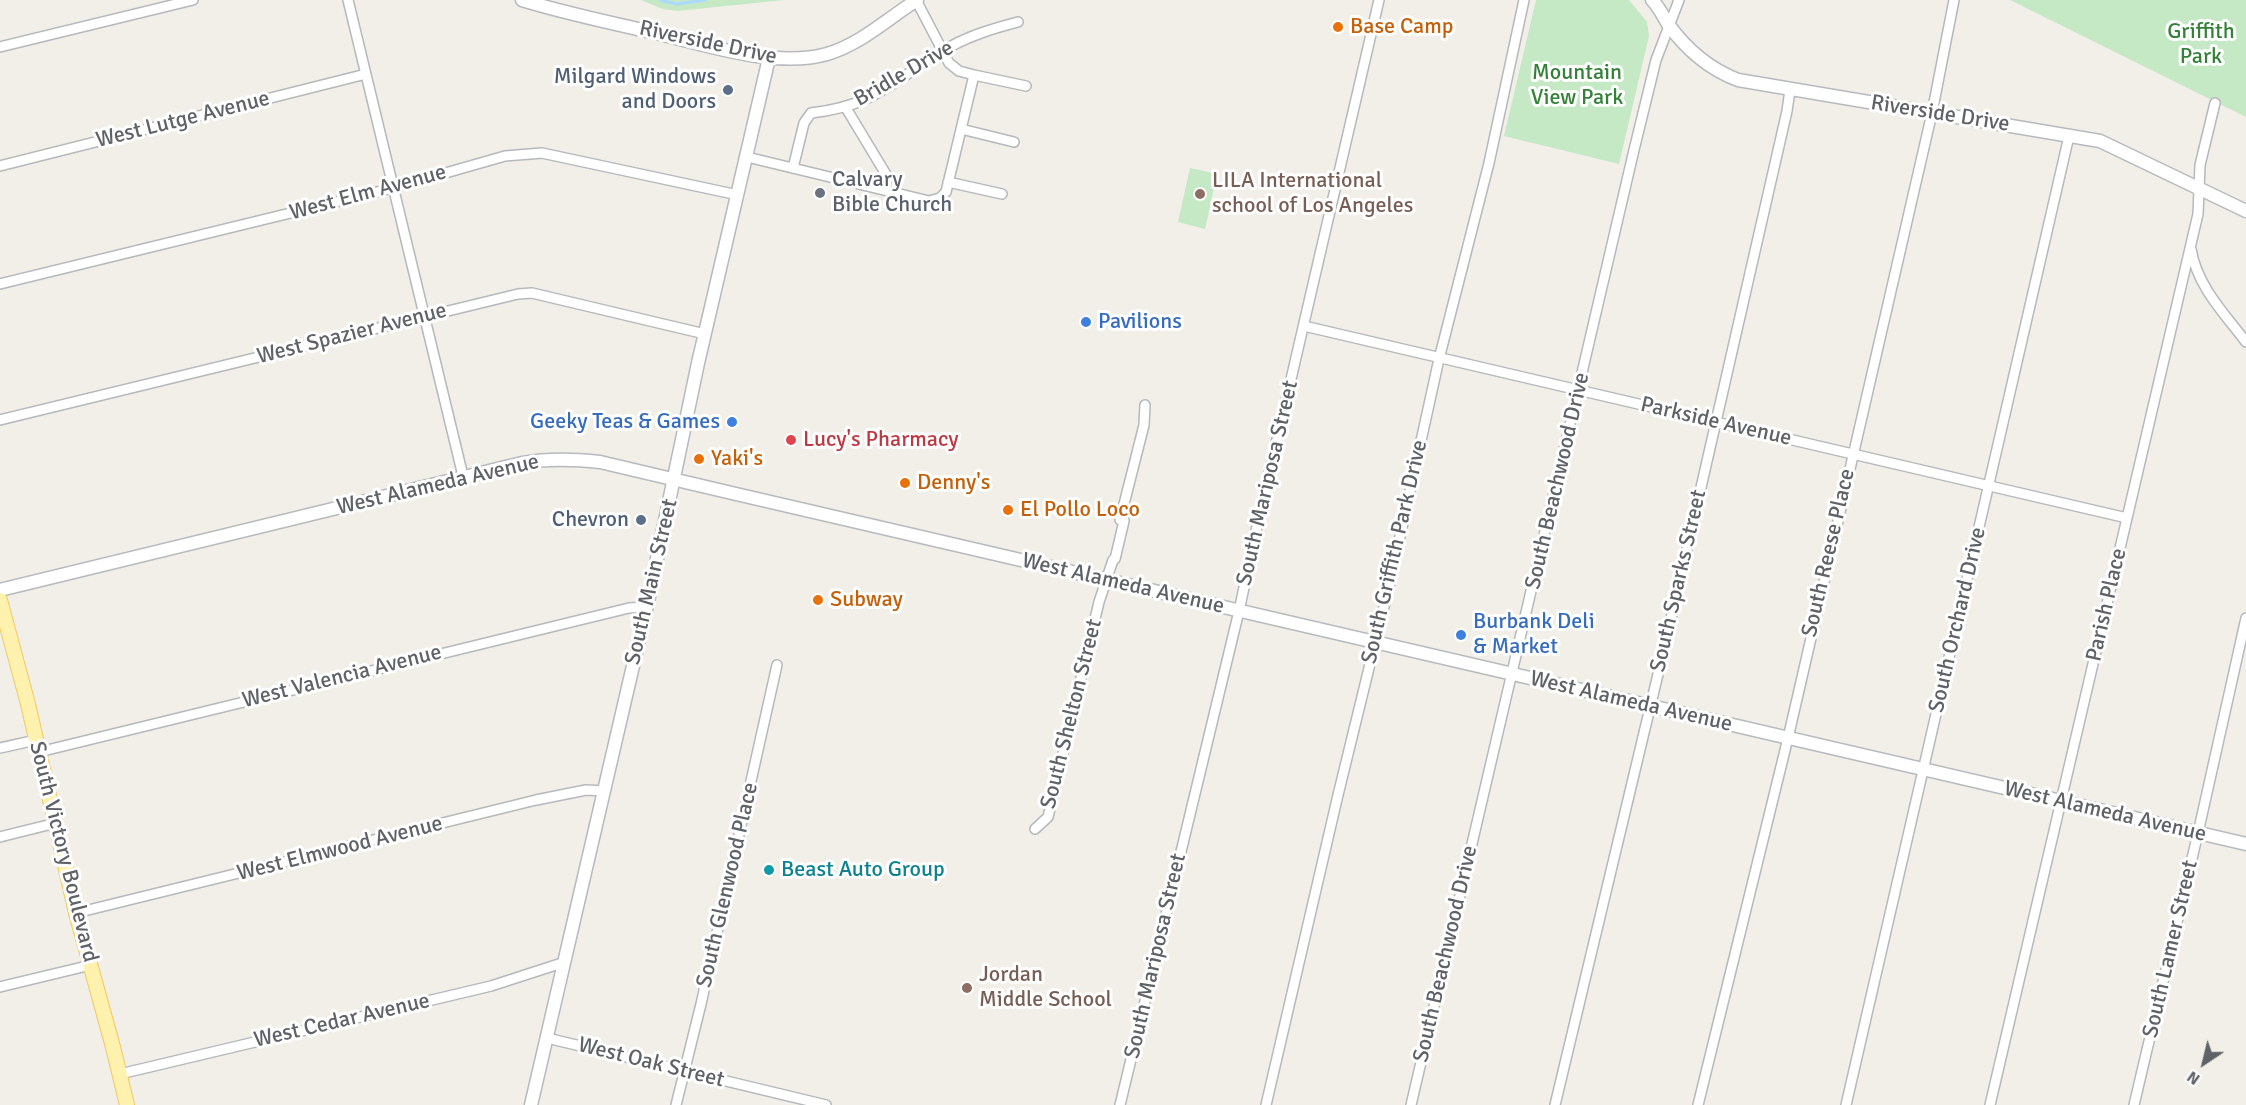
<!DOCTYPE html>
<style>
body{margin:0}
#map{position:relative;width:2246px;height:1105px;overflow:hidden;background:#f1efe8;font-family:Signika,sans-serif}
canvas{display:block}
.north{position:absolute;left:2174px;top:1033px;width:60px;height:60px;-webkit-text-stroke:4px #fff;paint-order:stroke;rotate:215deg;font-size:16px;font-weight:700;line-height:24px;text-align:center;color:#5f6368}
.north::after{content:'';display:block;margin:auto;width:21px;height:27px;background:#5f6368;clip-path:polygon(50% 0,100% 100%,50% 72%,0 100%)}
</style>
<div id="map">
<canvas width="2246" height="1105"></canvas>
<div class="north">N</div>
</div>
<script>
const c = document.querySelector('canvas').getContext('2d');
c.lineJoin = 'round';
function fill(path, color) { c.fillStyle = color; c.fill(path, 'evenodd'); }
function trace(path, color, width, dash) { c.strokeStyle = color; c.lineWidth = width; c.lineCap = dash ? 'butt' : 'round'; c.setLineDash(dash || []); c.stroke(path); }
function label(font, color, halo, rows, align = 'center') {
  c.font = font + ' Signika,sans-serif'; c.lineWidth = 6; c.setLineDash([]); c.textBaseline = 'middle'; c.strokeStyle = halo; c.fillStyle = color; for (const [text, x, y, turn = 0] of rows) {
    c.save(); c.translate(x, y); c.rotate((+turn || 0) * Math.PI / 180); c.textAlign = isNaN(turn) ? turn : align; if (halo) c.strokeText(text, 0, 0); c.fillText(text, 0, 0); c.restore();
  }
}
const green = new Path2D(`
 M641 0H784L677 11 663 9Z
 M1536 0H1629L1647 22 1649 36 1619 164 1504 136Z
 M2010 0H2246V117Z
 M1190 168 1217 174 1205 229 1178 222Z`);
const stream = new Path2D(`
 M660 0 676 4 705 0`);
const street = new Path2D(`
 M348 0 463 476
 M0 47 193 0
 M974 75 1026 86
 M846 108 887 176 884 190
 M961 129 1014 142
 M747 157 929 201 940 198 946 192 974 75 959 71 949 63 916 0
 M0 166 366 74
 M793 168 804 123 811 113C873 106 891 83 941 52 965 37 991 29 1018 22
 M948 182 1002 194
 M2191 249C2197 286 2224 313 2246 342
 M0 284 393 188 505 156 542 153 738 195
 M1304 326 2127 518
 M0 420 518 294 532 293 705 334
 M1120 520 1144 425 1145 405
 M0 748 36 740
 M39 752 629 608 647 607
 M1035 829 1048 817 1099 602 1113 560 1115 559 1124 521 1123 516
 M0 837 56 823
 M76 913 536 800 586 790 605 791
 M0 987 91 965
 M547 1038 826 1105
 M120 1074 491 986 562 963
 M676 1105 701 1004 777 665
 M1120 1105 1239 611 1259 517 1379 0
 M1266 1105 1338 795 1390 582 1439 359 1489 163 1524 0
 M1411 1105 1634 150 1656 60 1679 0
 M1555 1105 1665 645 1787 111 1790 90
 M1698 1105 1788 738 1932 113 1954 0
 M1846 1105 2069 136
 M1990 1105 2198 214 2200 165 2215 103
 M2134 1105 2198 833 2246 618`);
const secondary = new Path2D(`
 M522 0C564 13 608 22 651 32 704 44 774 69 827 54 861 44 887 19 917 0
 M1652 0C1659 7 1663 16 1668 24 1686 49 1709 69 1738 80L2100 141 2246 211
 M0 590 522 463C549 458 573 459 600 462L736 494 2246 844
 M531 1105 649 597 698 363 769 58`);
const primary = new Path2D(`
 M0 600 28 704 76 913 113 1047 127 1105`);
const markers = [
 [1338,27,6,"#e8710a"],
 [728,90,6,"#5c6f8a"],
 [820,193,6,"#6b7280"],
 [1200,194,6,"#8d6e63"],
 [1086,322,6,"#3f7fe0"],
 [732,422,6,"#3f7fe0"],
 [791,440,6,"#e0444e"],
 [699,459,6,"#e8710a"],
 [905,483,6,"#e8710a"],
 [1008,510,6,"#e8710a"],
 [641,520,6,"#5c6f8a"],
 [818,600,6,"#e8710a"],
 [1461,635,6,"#3f7fe0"],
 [769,870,6,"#0f9aa8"],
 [967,988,6,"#8d6e63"]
];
const foodNames = [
 ["Base Camp",1350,27],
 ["Yaki's",711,459],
 ["Denny's",917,483],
 ["El Pollo Loco",1020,510],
 ["Subway",830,600]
];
const parkNames = [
 ["Griffith",2201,32],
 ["Park",2201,57],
 ["Mountain",1577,73],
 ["View Park",1577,98]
];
const streetNames = [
 ["Riverside Drive",708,43,12],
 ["Bridle Drive",904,74,-30],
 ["Riverside Drive",1940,114,9],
 ["West Lutge Avenue",183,120,-14],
 ["West Elm Avenue",368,193,-15],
 ["West Spazier Avenue",352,334,-14],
 ["Parkside Avenue",1716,422,13],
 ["South Beachwood Drive",1558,481,-77],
 ["South Mariposa Street",1268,483,-77],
 ["West Alameda Avenue",438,485,-13],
 ["South Griffith Park Drive",1395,552,-77],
 ["South Reese Place",1829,553,-77],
 ["South Sparks Street",1679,581,-77],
 ["South Main Street",652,582,-77],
 ["West Alameda Avenue",1123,584,13],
 ["Parish Place",2107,605,-77],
 ["South Orchard Drive",1958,620,-77],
 ["West Valencia Avenue",342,677,-14],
 ["West Alameda Avenue",1631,702,13],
 ["South Shelton Street",1072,714,-76],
 ["West Alameda Avenue",2105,812,13],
 ["West Elmwood Avenue",340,849,-14],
 ["South Victory Boulevard",63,852,76],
 ["South Glenwood Place",728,885,-77],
 ["South Lamer Street",2171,949,-77],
 ["South Beachwood Drive",1446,954,-77],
 ["South Mariposa Street",1156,956,-77],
 ["West Cedar Avenue",342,1021,-13],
 ["West Oak Street",651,1063,14]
];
const serviceNames = [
 ["Milgard Windows",716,77],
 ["and Doors",716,102],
 ["Chevron",629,520]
];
const worshipNames = [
 ["Calvary",832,180],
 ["Bible Church",832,205]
];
const educationNames = [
 ["LILA International",1212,181],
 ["school of Los Angeles",1212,206],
 ["Jordan",979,975],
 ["Middle School",979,1000]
];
const shopNames = [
 ["Pavilions",1098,322],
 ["Geeky Teas & Games",720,422,"right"],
 ["Burbank Deli",1473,622],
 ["& Market",1473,647]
];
const healthNames = [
 ["Lucy's Pharmacy",803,440]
];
const cultureNames = [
 ["Beast Auto Group",781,870]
];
fill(green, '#c5e8c5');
trace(stream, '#aadaff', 3);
trace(street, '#b5b8bc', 12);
trace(secondary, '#b6babf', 15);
trace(primary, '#f2c960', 16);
trace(street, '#fff', 9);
trace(secondary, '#fff', 12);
trace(primary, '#fff2af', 14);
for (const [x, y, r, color] of markers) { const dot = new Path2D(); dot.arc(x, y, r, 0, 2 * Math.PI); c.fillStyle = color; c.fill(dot); trace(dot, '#fff', 2); }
label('22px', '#c56008', '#fff', foodNames, 'left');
label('22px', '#348238', '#fff', parkNames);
label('22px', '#5f6368', '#fff', streetNames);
label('22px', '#4e5e75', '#fff', serviceNames, 'right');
label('22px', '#5b616d', '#fff', worshipNames, 'left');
label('22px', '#785e54', '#fff', educationNames, 'left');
label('22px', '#366cbe', '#fff', shopNames, 'left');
label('22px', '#be3a42', '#fff', healthNames, 'left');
label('22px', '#0d838f', '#fff', cultureNames, 'left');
</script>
